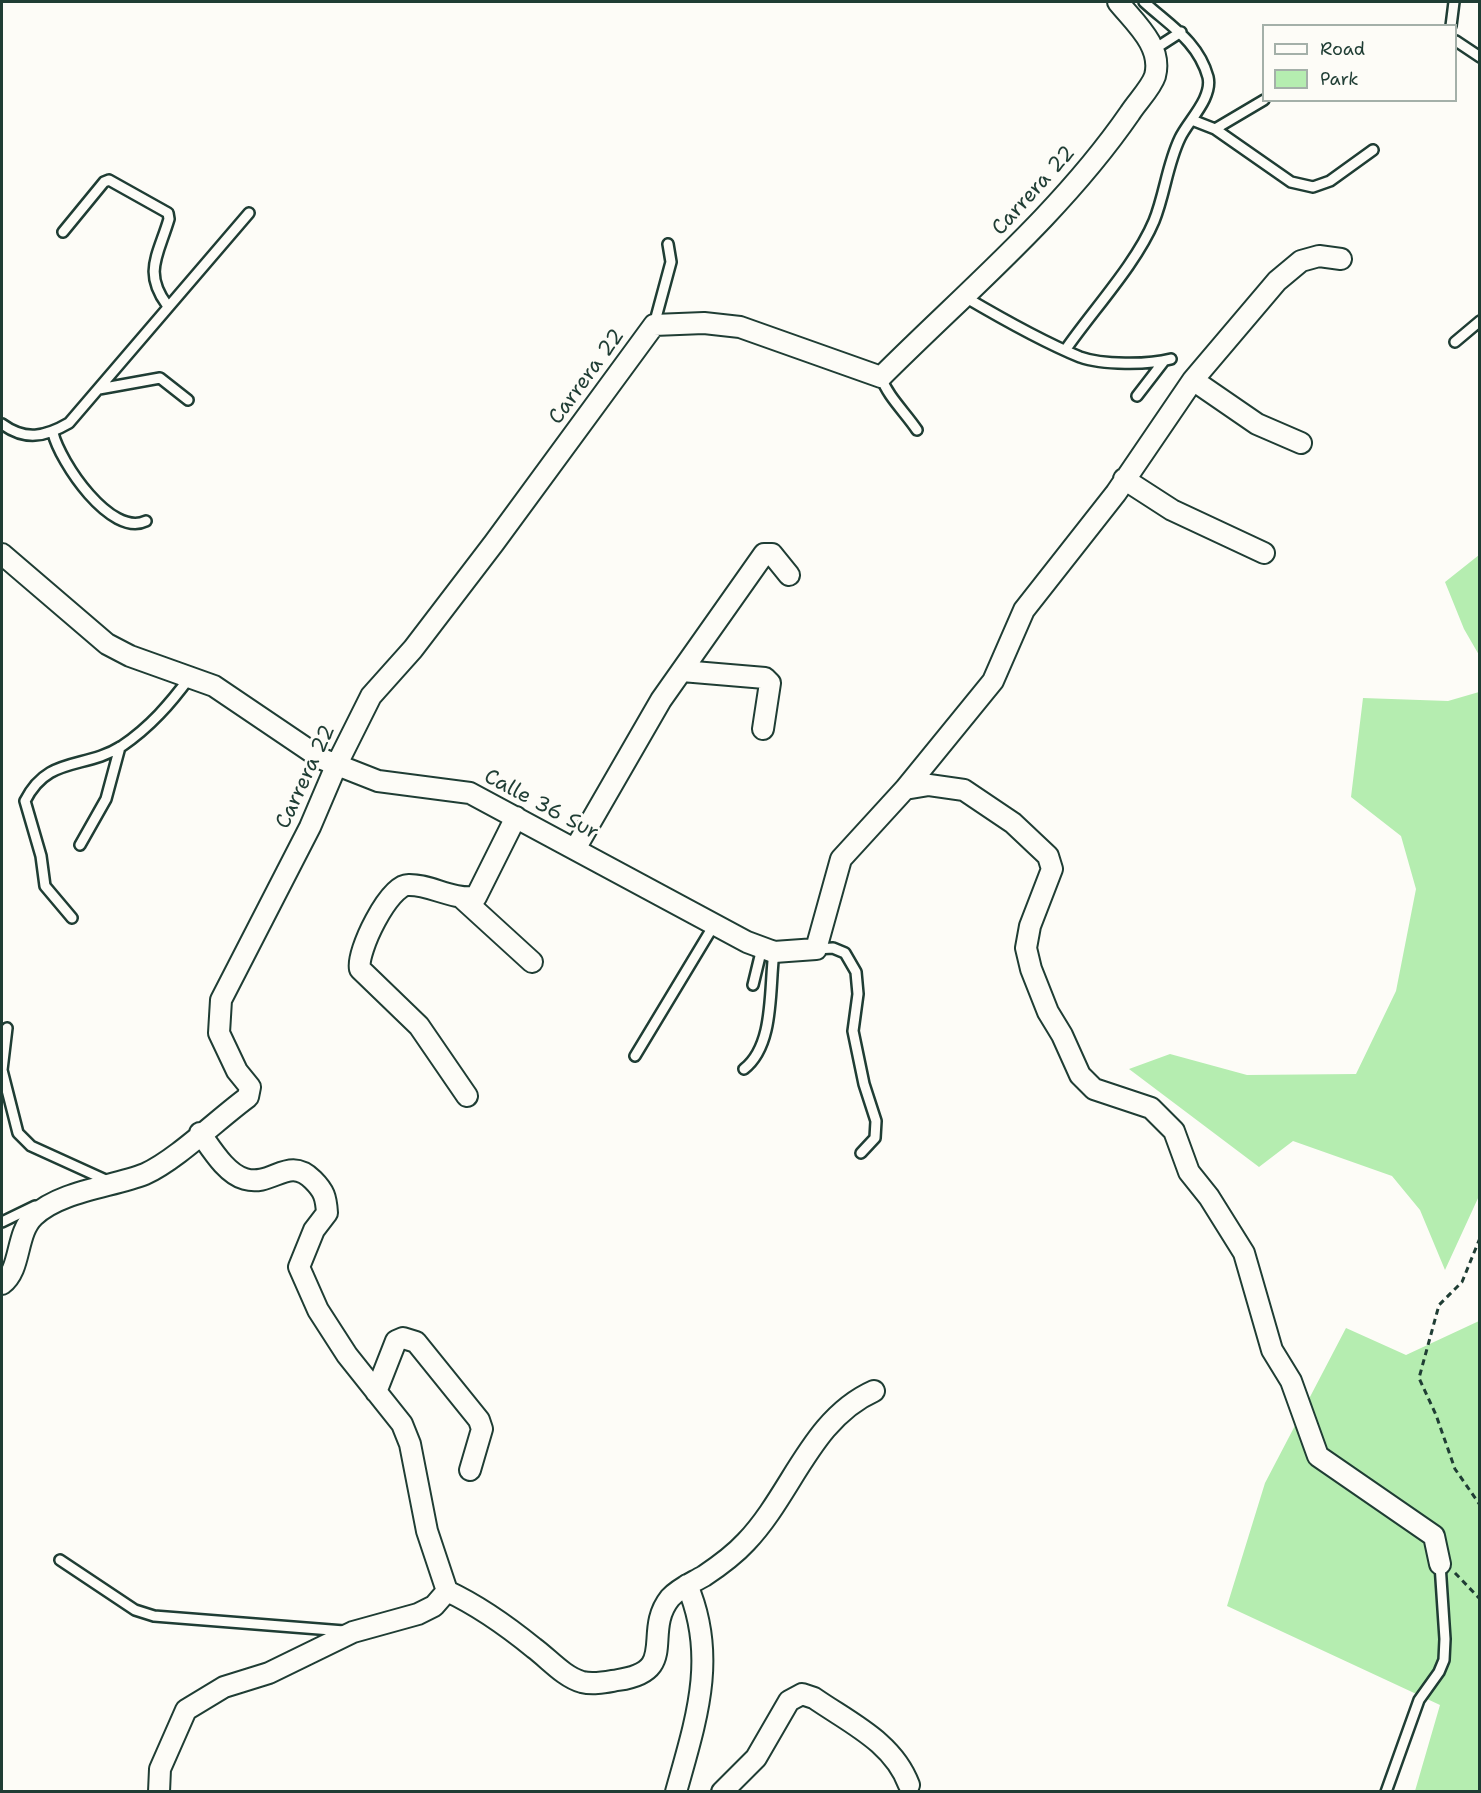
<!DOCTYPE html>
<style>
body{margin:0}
#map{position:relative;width:1481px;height:1793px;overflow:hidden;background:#fdfcf7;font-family:"Shantell Sans",sans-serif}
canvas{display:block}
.frame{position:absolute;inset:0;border:3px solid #1f3d34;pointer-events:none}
.legend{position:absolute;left:1262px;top:24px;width:195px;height:78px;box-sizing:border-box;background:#fdfcf7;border:2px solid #a4b0a9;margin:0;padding:8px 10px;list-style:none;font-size:18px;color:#1f3d34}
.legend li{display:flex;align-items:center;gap:12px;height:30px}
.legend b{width:30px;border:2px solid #a4b0a9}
</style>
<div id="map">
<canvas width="1481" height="1793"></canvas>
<div class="frame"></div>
<ul class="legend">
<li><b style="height:8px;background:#fdfcf7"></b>Road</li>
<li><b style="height:16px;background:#b5edb0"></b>Park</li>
</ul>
</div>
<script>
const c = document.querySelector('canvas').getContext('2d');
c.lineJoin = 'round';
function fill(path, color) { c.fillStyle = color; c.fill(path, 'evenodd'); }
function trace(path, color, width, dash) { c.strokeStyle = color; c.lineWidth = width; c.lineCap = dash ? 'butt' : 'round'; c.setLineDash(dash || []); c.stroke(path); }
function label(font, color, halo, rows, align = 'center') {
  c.font = font + ' "Shantell Sans",sans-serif'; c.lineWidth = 6; c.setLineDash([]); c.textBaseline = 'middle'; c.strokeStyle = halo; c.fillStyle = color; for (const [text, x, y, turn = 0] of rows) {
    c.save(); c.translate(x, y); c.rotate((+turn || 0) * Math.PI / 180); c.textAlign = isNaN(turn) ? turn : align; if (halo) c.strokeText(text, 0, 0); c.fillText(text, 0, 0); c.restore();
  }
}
const green = new Path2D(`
 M1479 555 1480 655H1479L1464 629 1445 582Z
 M1479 692V1196L1445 1270 1420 1210 1392 1176 1293 1141 1259 1167 1129 1069 1170 1054 1247 1075 1356 1074 1396 991 1416 889 1401 836 1351 797 1363 698 1448 701Z
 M1479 1321V1791H1415L1440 1705 1227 1606 1265 1483 1346 1328 1406 1355Z`);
const path = new Path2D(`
 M1480 1238 1462 1282 1439 1305 1419 1378 1436 1415 1455 1469 1480 1505
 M1455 1573 1480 1599`);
const lane = new Path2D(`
 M1451 26 1454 2
 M1456 41 1480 57
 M1153 50 1181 32
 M1192 120 1215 129 1291 182 1313 187 1330 181 1373 150
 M1215 129 1264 100
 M63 232 104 182 109 180 168 213 169 219C158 256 143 272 167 305
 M965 297C999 317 1043 342 1080 357 1102 365 1148 365 1171 359
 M654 325 671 262 668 244
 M1455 342 1480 321
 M1066 349C1093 310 1136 264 1154 221 1165 194 1167 165 1180 138 1188 121 1213 98 1208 77 1198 41 1169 25 1144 2
 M881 377C888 397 905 412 917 430
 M99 389 160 378 188 400
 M1137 396 1164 361
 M2 424C25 441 45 437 69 423L249 213
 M53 433C60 462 111 538 146 521
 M80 845 106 799 120 747
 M72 918 45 886 41 856 25 801C48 755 84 770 122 746 150 727 170 704 190 677
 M816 949 833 948 845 953 856 972 858 994 853 1031 864 1084 876 1121 875 1138 861 1153
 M753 985 762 948
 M635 1056 714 925
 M744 1069C775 1045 769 988 774 952
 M2 1070 18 1133 31 1146 108 1181
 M2 1070 7 1028
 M2 1222 35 1206
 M60 1560 135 1610 154 1616 344 1631
 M1386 1792 1419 1700 1439 1672 1444 1660 1445 1639 1440 1564`);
const street = new Path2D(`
 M1193 380 1257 424 1301 443
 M1124 479 1172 510 1264 553
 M2 554 107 644 130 656 214 686 322 759 378 781 470 793 747 942 774 952 816 949 841 859 905 789 993 681 1024 610 1116 493 1193 380 1277 281 1301 261 1319 256 1341 259
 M682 671 765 678 770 683 763 729
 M905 789 929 785 964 790 1013 823 1048 856 1052 869 1030 926 1026 948 1031 969 1048 1012 1062 1035 1080 1075 1094 1089 1151 1108 1174 1131 1189 1172 1209 1197 1244 1253 1272 1350 1291 1381 1318 1456 1434 1536 1440 1564
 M575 849 661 700 764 554H772L789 575
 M463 899 532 962
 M467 1096 419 1026 360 969C356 952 389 885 408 885 430 884 451 900 476 897L516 817
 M2 1284C22 1269 15 1234 34 1216 60 1191 112 1187 145 1174 176 1160 218 1119 248 1097L250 1087 237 1071 219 1033 221 1000 310 827 336 766 371 696 413 649 494 543 654 325 704 323 740 327 881 377C966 292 1061 213 1130 113 1137 102 1151 88 1155 76 1163 46 1134 22 1118 2
 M376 1392 396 1341 403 1338 416 1342 479 1420 482 1429 470 1470
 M447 1591C479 1606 507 1626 534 1648 549 1659 564 1677 582 1682 594 1685 606 1682 618 1680 680 1671 642 1633 670 1598 679 1588 692 1583 704 1576 719 1566 734 1555 746 1542 792 1494 811 1419 874 1391
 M159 1792 160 1769 186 1710 224 1687 269 1673 353 1632 418 1614 434 1606 447 1591 427 1531 410 1444 402 1424 347 1355 318 1310 299 1267 314 1230 327 1213C326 1197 324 1191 313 1180 288 1155 273 1187 245 1179 226 1174 211 1148 200 1133
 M676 1792C696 1720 718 1657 687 1585
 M722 1792 756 1758 789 1701 802 1694 814 1698C850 1723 893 1742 909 1785`);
const streetNames = [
 ["Carrera 22",1034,191,-48],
 ["Carrera 22",587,377,-54],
 ["Carrera 22",306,777,-65],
 ["Calle 36 Sur",541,805,28]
];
fill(green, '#b5edb0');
trace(lane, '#1f3d34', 14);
trace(street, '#1f3d34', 24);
trace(path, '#1f3d34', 3, [6, 4.5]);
trace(lane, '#fdfcf7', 9);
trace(street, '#fdfcf7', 20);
label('21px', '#1f3d34', '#fdfcf7', streetNames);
</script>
